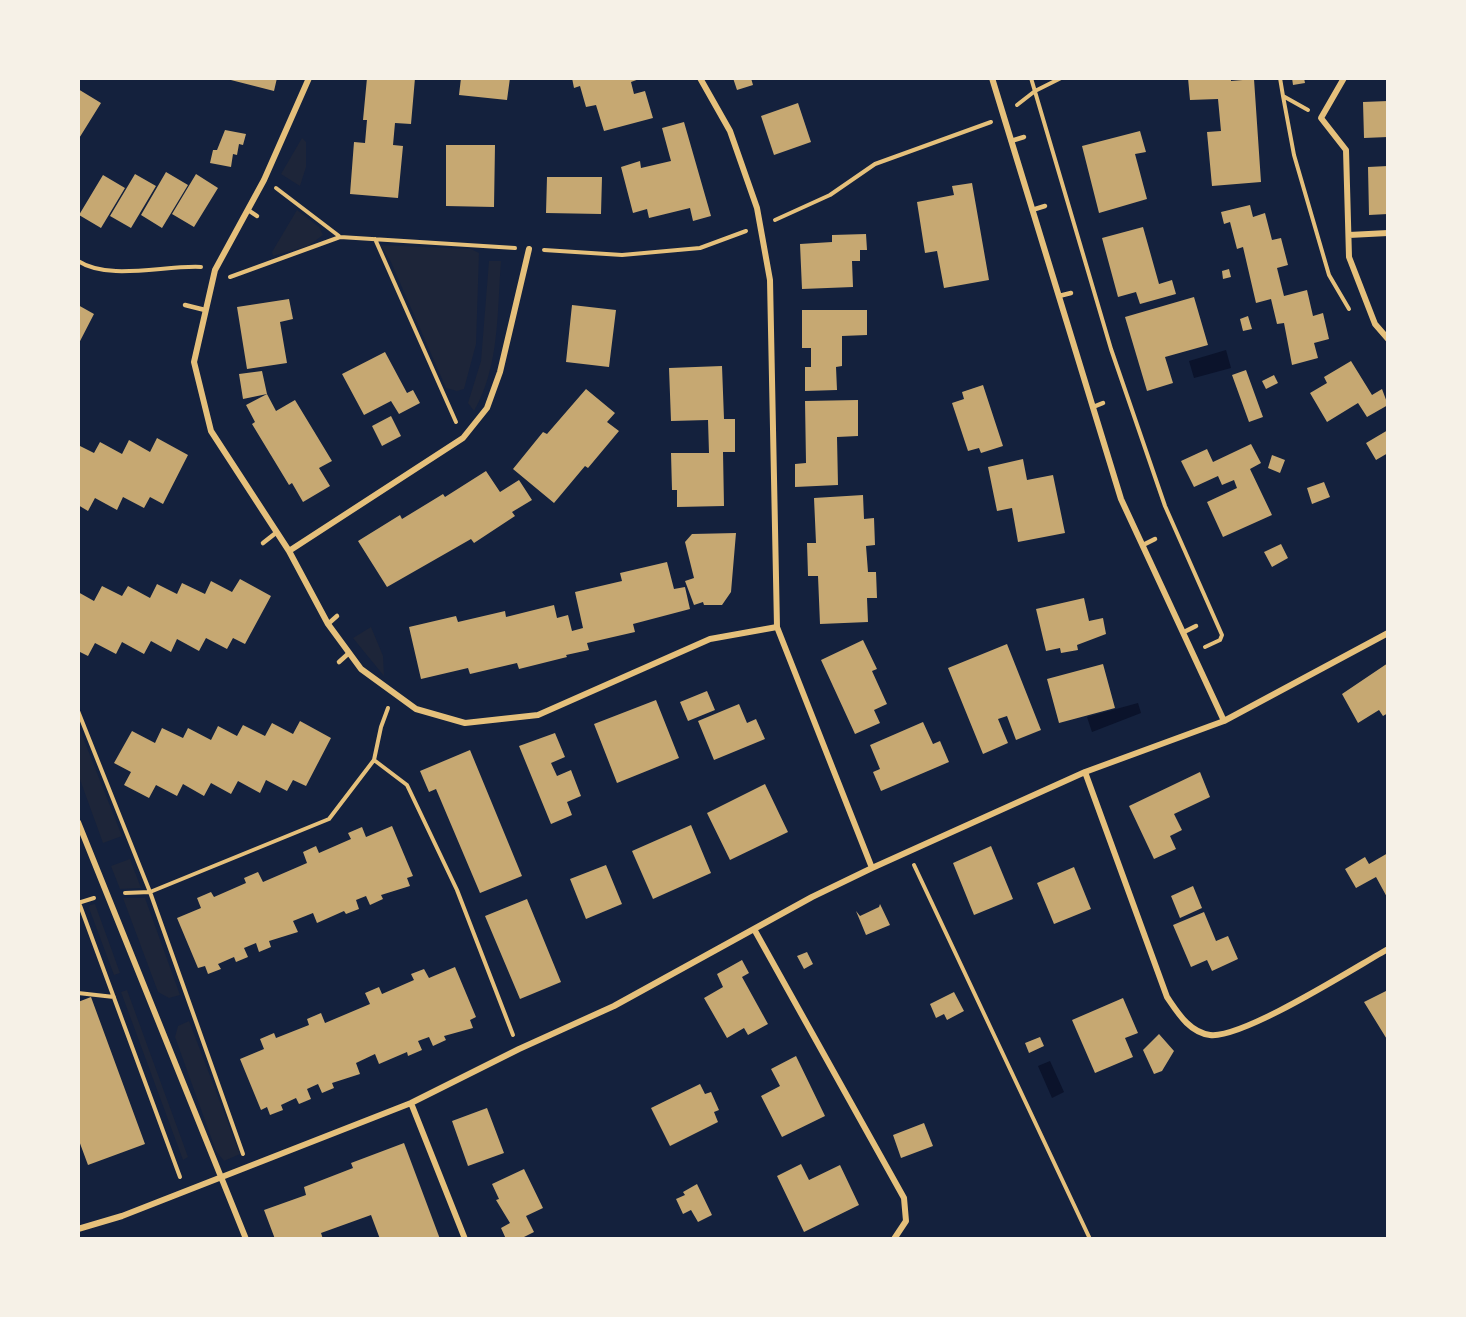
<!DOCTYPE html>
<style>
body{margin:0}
#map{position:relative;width:1466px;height:1317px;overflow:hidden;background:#14213d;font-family:"Roboto Condensed",sans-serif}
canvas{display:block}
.frame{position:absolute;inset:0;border:80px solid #f6f1e7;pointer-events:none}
</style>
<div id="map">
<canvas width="1466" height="1317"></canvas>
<div class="frame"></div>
</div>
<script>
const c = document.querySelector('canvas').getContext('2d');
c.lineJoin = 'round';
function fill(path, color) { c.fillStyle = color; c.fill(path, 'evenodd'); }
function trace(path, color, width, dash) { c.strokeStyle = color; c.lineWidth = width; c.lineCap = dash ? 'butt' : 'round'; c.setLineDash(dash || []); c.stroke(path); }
const green = new Path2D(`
 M302 138 306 142V167L300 186 281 174Z
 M297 210 319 227 323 235 308 246 273 256 272 252Z
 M380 245 471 249 479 253 476 344 464 389 457 391 446 388 390 260Z
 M489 261H501C497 311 500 366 474 411L468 403 481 361Z
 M371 627 383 656 384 676 353 638Z
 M78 725 122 836 103 843 78 774Z
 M130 859 141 888 120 889 111 866Z
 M123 898H145L180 995 169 998 158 992Z
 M95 904 120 973 114 975 89 908 90 905Z
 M127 990 188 1157 183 1160 121 992Z
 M189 1021 240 1154 224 1161 216 1151 175 1037 178 1026Z`);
const water = new Path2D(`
 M1226 350 1231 368 1194 378 1189 361Z
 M1138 703 1141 713 1092 732 1087 717Z
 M1050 1061 1064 1092 1052 1098 1038 1066Z`);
const building = new Path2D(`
 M223 78H277L274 91Z
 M367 78H415L411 124 395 123 393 145 403 146 398 198 350 194 354 142 365 143 367 120H363Z
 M461 78H510L507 100 459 95Z
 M572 78H642L631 82 634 94 645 91 653 118 604 131 596 105 586 107 580 86 574 88Z
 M733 78H751L753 85 737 90Z
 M1188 78H1231V81L1254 79 1261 182 1212 186 1207 132 1221 131 1218 99 1190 100Z
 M1292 78H1304L1305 83 1293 85Z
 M78 89 101 103 78 140Z
 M1388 101V137L1364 138 1363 102Z
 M798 103 811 142 774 155 761 116Z
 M684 122 711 216 693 221 690 208 649 218 647 209 633 213 621 167 640 161 641 168 671 161 662 128Z
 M225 130 246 134 243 145 239 144 237 155 233 154 231 167 210 163 213 150H217Z
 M1140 131 1146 152 1135 154 1147 199 1099 213 1082 146Z
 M446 145H495L494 207 446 206Z
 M1388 166V214L1369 215 1368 167Z
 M166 172 188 185 162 228 141 215Z
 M135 174 156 186 131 228 110 216Z
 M196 174 218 188 194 227 172 214Z
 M103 175 125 188 101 228 79 215Z
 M547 177H602L601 214 546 213Z
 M972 183 989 280 944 288 937 251 925 253 917 202 954 195 952 186Z
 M1250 205 1253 217 1265 213 1272 240 1281 238 1288 265 1277 268 1284 296 1307 290 1313 316 1323 313 1329 339 1314 343 1318 358 1292 365 1284 323 1277 324 1271 299 1256 303 1243 247 1237 249 1230 222 1224 224 1221 212Z
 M1143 227 1159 284 1172 280 1176 294 1140 304 1136 292 1118 297 1102 238Z
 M866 234 867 250H860V261H852L853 287 802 289 800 244 832 242V235Z
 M1229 269 1231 277 1223 279 1222 271Z
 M1194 297 1208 345 1165 357 1173 383 1147 391 1125 317Z
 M289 299 293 319 280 322 287 363 247 369 237 307Z
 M78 305 94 314 78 345Z
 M572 305 616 310 609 367 566 362Z
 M802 310H867V335L842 336V366L836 367 837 390 805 391V367H811V348H802Z
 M1248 316 1252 329 1243 331 1240 319Z
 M385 352 407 393 413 390 420 403 399 414 391 401 364 415 342 374Z
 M1351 361 1372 395 1382 389 1388 405 1367 417 1358 403 1327 422 1310 393 1327 383 1324 377Z
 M722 366 724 419H735V452H723L724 506 677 507V490H672L671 453H709L708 420 671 421 669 368Z
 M1246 370 1263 417 1249 422 1232 375Z
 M262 371 267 394 276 411 295 400 332 461 319 468 330 486 303 502 292 483 289 485 252 424 255 422 246 405 267 394 243 399 239 374Z
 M1274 375 1278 383 1266 389 1262 381Z
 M983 385 1003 446 981 453 979 448 968 451 952 403 964 399 962 392Z
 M586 389 615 413 607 422 619 431 588 468 585 466 554 503 513 469 543 432 547 434Z
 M858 400V436L837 437 838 485 795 487V464L806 463 805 401Z
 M391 416 401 436 382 446 372 426Z
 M1388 430V453L1376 460 1366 443Z
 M157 438 188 455 163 504 150 497 144 508 123 497 117 510 95 498 88 511 78 505V445L94 453 100 442 122 454 129 440 150 452Z
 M1251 444 1261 463 1250 469 1272 515 1223 537 1207 502 1237 488 1234 480 1222 485 1218 476 1194 487 1181 461 1207 449 1213 462Z
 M1272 455 1285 460 1280 473 1268 468Z
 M1023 459 1027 480 1053 475 1065 533 1018 542 1012 508 997 511 988 467Z
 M486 471 500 492 519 480 532 500 512 512 515 516 474 543 471 539 387 587 358 541 400 515 402 519 443 494 445 497Z
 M1324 482 1330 497 1312 504 1307 488Z
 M863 495 864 519 874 518 875 545 866 546 868 572H876L877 598H867L868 622 820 624 818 576H808L807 543H816L814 498Z
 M736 533 731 592 722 605H704L703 602 694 605 685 581 694 578 685 542 692 534Z
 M1281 544 1288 558 1272 567 1264 552Z
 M667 562 674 589 685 587 690 609 633 624 635 632 587 643 589 650 566 655 567 657 519 669 517 663 470 674 468 668 421 679 409 627 456 616 458 622 505 611 506 617 554 605 557 618 568 615 572 631 583 628 575 592 622 581 620 573Z
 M240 579 271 596 245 644 233 638 227 649 206 638 199 651 177 639 171 652 151 641 144 654 122 642 116 654 95 643 88 656 78 651V592L94 601 102 586 122 596 128 586 150 598 157 584 177 594 182 583 205 594 211 581 232 592Z
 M1084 598 1089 621 1103 618 1106 634 1077 645 1078 650 1061 653 1060 648 1046 651 1036 609Z
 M863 640 877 669 872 671 887 704 874 710 880 723 855 734 821 660Z
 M1007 644 1041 730 1016 740 1007 716 998 719 1008 743 983 754 948 668Z
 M1388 663V713L1383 716 1379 710 1358 723 1342 694Z
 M1103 664 1115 708 1059 723 1047 679Z
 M707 691 715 710 688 721 680 702Z
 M656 700 679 758 617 783 594 724Z
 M739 704 747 723 756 719 765 739 714 760 698 721Z
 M300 721 331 738 306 786 293 780 287 791 266 780 260 793 238 781 231 794 211 783 204 796 183 784 177 796 156 785 149 798 124 785 131 772 114 763 132 731 155 743 162 728 183 738 188 728 211 740 218 726 237 736 243 725 265 736 272 723 293 734Z
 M923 722 933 744 940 741 949 762 881 791 873 772 880 769 870 745Z
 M555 733 565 757 551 763 557 776 571 770 581 796 567 802 572 815 551 824 519 746Z
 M470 750 522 876 480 893 436 789 429 792 420 771Z
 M1200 772 1210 797 1174 814 1182 830 1170 836 1176 849 1154 859 1129 806Z
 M765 784 788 832 730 860 707 813Z
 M691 825 711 873 653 899 632 851Z
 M392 826 413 876 407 878 410 886 381 895 383 899 370 905 366 896 356 900 359 909 346 914 344 911 317 923 313 913 293 921 298 932 269 941 271 947 259 952 256 943 244 948 248 957 236 962 234 957 218 964 221 969 208 974 205 966 198 968 177 918 201 908 197 898 211 892 214 897 246 883 244 878 258 872 263 882 307 863 303 852 316 846 319 853 351 839 348 833 362 827 366 837Z
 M991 846 1013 899 974 915 953 863Z
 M1388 853V899L1376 877 1356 888 1345 869 1365 857 1369 864Z
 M606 865 622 904 586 919 570 879Z
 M1074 867 1091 909 1054 924 1037 883Z
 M1193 886 1202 908 1180 918 1171 896Z
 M527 899 561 982 520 999 485 916Z
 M880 904 890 925 866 935 856 911 860 916 879 907Z
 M1204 912 1216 941 1228 936 1238 959 1212 971 1207 960 1191 967 1173 925Z
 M807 952 813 964 804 969 797 956Z
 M742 960 749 973 742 977 768 1024 748 1035 744 1028 727 1038 704 998 723 987 717 974Z
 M455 967 476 1017 470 1020 473 1028 444 1036 446 1040 433 1046 429 1037 418 1041 422 1050 408 1056 407 1052 379 1064 375 1054 356 1063 360 1074 332 1083 334 1088 322 1093 318 1084 307 1089 311 1099 299 1104 296 1098 281 1105 283 1110 270 1115 267 1107 261 1110 240 1059 264 1049 260 1039 274 1033 276 1038 309 1025 307 1019 321 1013 325 1023 370 1004 365 993 379 987 382 994 414 980 411 974 424 969 429 978Z
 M1388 990V1041L1364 1002Z
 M954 992 964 1011 947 1020 944 1014 936 1018 930 1004Z
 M91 997 145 1144 88 1165 78 1138V1002Z
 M1123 998 1138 1033 1125 1038 1133 1057 1095 1073 1072 1020Z
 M1159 1034 1174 1051 1162 1071 1154 1074 1143 1050Z
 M1040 1037 1044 1046 1029 1053 1025 1043Z
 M796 1056 825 1116 782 1137 761 1096 780 1086 771 1069Z
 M700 1084 705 1094 711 1092 719 1110 714 1112 718 1122 670 1146 651 1108Z
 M487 1108 504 1153 468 1166 452 1121Z
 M924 1123 933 1146 901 1158 893 1135Z
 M404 1143 440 1239H380L371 1215 321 1233 323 1239H275L264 1210 306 1195 304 1187 353 1168 351 1163Z
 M801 1164 809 1180 840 1165 859 1205 804 1232 777 1176Z
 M524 1169 543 1208 526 1216 534 1232 520 1239H506L501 1228 510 1223 496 1200 499 1199 492 1184Z
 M697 1184 712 1215 698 1222 691 1210 683 1214 676 1199 685 1195 683 1192Z`);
const path = new Path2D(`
 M1031 78 1111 349 1165 506 1222 635 1220 640 1205 647
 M1280 78 1283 96 1308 110
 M1283 96 1294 155 1329 275 1349 309
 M1017 105 1035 91 1061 78
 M276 188 339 236
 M775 220 830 195 875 164 991 122
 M375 239 456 422
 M544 250 622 255 700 248 746 231
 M78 261C109 281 164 265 201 267
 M230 277 340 237 515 248
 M78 711 150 892 243 1154
 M374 760 407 785 457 890 513 1035
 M914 865 1090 1239
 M125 893 150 892 329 819 374 760 381 727 388 708
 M78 900 180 1177
 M78 903 94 898
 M78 993 114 997`);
const service = new Path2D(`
 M1011 141 1024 137
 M248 210 257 216
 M1032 210 1045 206
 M1059 296 1071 293
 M185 305 205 310
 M1093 407 1103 403
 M263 543 277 532
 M1143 545 1155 539
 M328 624 337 616
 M1184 632 1196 626
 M339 662 349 653`);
const minor = new Path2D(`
 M309 78 264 180 215 270 194 362 211 431 289 551 328 624 361 669 416 709 465 723 538 715 710 639 777 627
 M700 78 730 131 757 208 770 280 777 627 872 868
 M992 78 1121 499 1224 721
 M1344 78 1321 118 1346 150 1349 257 1375 324 1388 339
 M1349 235 1388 233
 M289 551 463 438 487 408 500 372 529 249
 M1085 772 1167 997C1178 1013 1189 1032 1210 1035 1243 1039 1354 968 1388 949
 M78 822 246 1239
 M754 929 904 1198 906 1221 894 1239
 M411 1103 465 1239
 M78 1229 122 1216 411 1103 519 1049 614 1006 812 897 872 868 1085 772 1224 721 1388 633`);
fill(green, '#1d2539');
fill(water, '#0b132b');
fill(building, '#c6a872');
trace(path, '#e5c07b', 4);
trace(service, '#e5c07b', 4.5);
trace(minor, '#e5c07b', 6);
</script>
